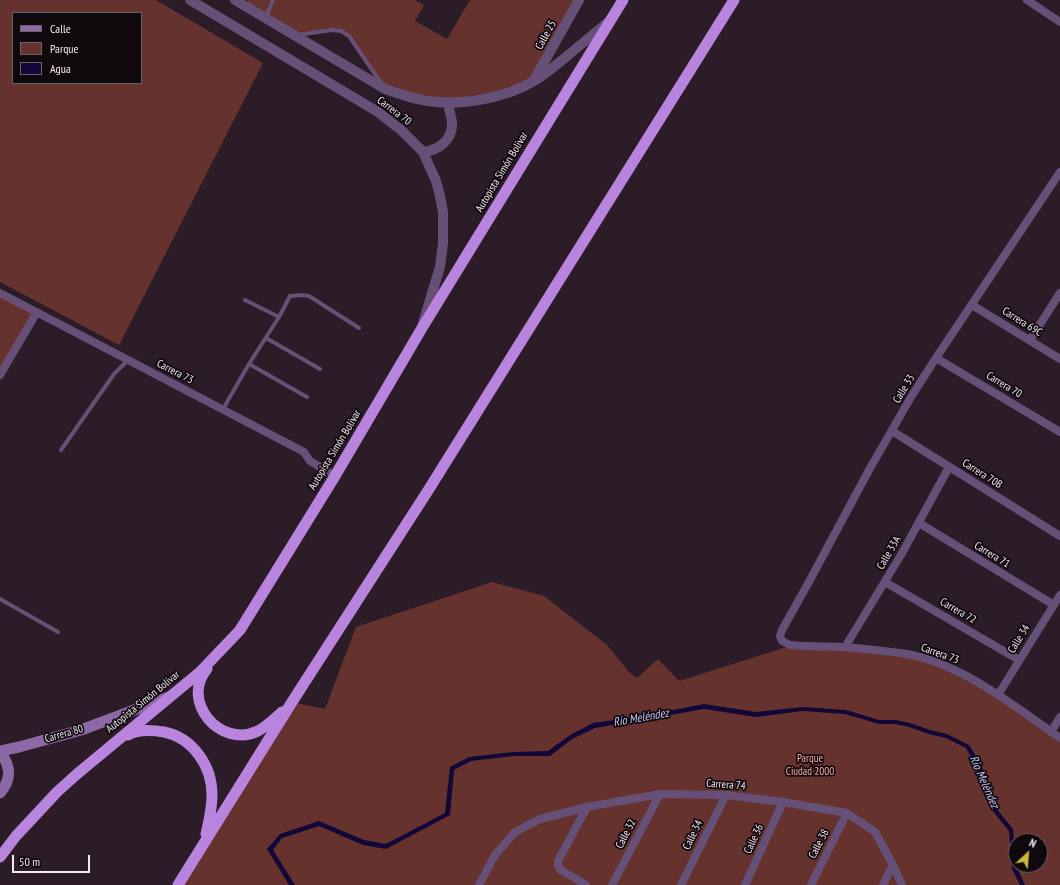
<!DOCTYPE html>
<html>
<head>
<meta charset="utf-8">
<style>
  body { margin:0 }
  #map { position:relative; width:1060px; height:885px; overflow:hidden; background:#2b1c27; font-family:"PT Sans Narrow",sans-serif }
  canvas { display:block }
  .legend { position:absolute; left:12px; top:12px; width:130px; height:72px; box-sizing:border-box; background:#0f090e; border:1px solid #6b6369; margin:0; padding:5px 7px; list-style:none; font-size:12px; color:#f4eaf2 }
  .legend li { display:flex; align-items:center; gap:8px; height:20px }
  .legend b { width:20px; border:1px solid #6b6369 }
  .north { position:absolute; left:1008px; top:833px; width:40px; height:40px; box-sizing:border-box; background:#0f090e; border:1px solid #6b6369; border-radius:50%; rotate:26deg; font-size:11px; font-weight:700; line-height:16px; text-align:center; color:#f4eaf2 }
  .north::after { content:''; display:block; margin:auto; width:14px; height:18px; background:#c9ba3a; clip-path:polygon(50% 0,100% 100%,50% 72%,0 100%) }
  .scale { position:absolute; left:12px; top:855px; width:78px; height:18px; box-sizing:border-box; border:2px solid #f4eaf2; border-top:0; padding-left:5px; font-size:12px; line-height:14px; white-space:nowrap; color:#f4eaf2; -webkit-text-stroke:3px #0f090e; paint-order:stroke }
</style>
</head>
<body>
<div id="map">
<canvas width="1060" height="885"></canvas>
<ul class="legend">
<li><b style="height:5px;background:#8c68a7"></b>Calle</li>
<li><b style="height:11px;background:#66322e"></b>Parque</li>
<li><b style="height:11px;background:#120739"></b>Agua</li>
</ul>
<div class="north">N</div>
<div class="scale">50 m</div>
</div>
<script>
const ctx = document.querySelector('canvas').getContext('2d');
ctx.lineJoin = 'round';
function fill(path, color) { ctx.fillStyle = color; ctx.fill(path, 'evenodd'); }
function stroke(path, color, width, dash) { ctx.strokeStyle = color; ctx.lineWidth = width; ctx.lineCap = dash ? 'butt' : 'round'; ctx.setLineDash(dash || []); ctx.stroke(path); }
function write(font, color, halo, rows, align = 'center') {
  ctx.font = font + ' "PT Sans Narrow",sans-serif'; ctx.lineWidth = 3.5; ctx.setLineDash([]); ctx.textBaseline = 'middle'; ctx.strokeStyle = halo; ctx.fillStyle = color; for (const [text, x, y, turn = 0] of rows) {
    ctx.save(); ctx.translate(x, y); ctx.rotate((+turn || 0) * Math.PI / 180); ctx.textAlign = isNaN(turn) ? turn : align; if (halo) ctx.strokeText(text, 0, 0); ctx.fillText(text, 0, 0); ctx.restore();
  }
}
fill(new Path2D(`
  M0,0H156L263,63L119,345L0,282ZM13,13H141V83H13Z
  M247,0H415L424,5L415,21L447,39L470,0H579L533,82L506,94L448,103L385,89L349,36L342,31L332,30L294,36L254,12Z
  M0,293L37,312L0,375Z
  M492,582L544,596L607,645L629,672L637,678L658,659L679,681L793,645L900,653L950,668L1060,738V885H178L292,702L325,709L356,627ZM1016,841H1040V865H1016Z`), '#66322e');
fill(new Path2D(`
  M704,704L756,712L803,707L846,710L879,720H896L910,723L930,730L947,734L969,745L982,766L987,785L996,808L1013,829L1016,865L1025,885H1020L1012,869L1009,831L992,810L983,786L977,768L966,748L946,738L929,734L909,727L895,724H879L845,714L803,711L756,717L704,709L642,720L595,728L572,739L550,756H514L471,761L454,770L450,815L386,849L363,845L319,826L282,838L273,850L295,885H289L267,849L280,834L319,821L364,840L386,844L445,813L450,767L469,757L513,752L548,751L570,735L593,723L642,716Z`), '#120739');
stroke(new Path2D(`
  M266,19L268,12L273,0
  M297,35L332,30L341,31L349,36L381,83
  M245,300L279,317
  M266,338L320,369
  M249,364L307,397
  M223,409L249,364L279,317L290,296L302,295L309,296L359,328
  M61,450L114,374L128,360
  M0,599L58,632`), '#665077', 4);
stroke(new Path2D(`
  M1027,0L1060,22
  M1060,172L936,358L911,397L869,470L810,580L782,630L780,636L782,641L790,645C808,647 827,646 845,647C867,649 890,651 912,655C966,667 1016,707 1060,738
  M0,293L304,452L310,461L335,476
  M972,305L1060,359
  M1030,340L1060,293
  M936,358L1060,432
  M0,375L37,312
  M892,431L1060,536
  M919,523L1054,605
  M885,582L1019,660
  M845,647L901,555L949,467
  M998,695L1060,595
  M1051,732L1060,717
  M479,885L495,855L515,832L540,819L587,807L660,794L726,795L783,802L847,813L875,832L893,865L902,885
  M586,885L561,870L558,866V861L587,807
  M612,885L660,794
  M681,885L726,795
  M745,885L783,802
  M811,885L847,813
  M883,885L893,865`), '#665077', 8);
stroke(new Path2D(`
  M190,0L378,112L401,130L423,152L436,181L440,196L443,212V243L440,267L423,323
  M235,0L385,89C399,94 413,99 428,101C461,106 506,98 534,81C546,74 555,66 566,57C580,45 594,34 608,22
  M534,80L579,0
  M423,152C439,150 453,140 452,122C451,116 449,109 448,103`), '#665077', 10);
stroke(new Path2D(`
  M0,751L19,747L81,730L169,697
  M0,752C11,766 12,779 0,793`), '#8c68a7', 11);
stroke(new Path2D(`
  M207,669C180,701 220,749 258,731C267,726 274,719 282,712
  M128,735C138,729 152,730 164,732C193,738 212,766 212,795C212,809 209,821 206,834
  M0,857L16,836L57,792L77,774L200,672L240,630L335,476L422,328L623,0
  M178,885L292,702L429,489L734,0`), '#b884de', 11);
write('11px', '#f4eaf2', '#0f090e', [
  ["Calle 25",546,35,-61],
  ["Carrera 70",394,111,37],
  ["Autopista Simón Bolívar",502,172,-59],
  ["Carrera 69C",1022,322,32],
  ["Carrera 73",175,372,27],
  ["Carrera 70",1004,385,31],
  ["Calle 33",904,389,-59],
  ["Autopista Simón Bolívar",335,450,-59],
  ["Carrera 70B",982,474,32],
  ["Calle 33A",889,553,-60],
  ["Carrera 71",992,555,31],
  ["Carrera 72",958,611,30],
  ["Calle 34",1019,639,-58],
  ["Carrera 73",940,654,20],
  ["Autopista Simón Bolívar",143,702,-39],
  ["Carrera 80",64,734,-16],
  ["Carrera 74",726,785,4],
  ["Calle 32",626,834,-63],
  ["Calle 34",693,835,-64],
  ["Calle 36",754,839,-65],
  ["Calle 38",819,844,-63]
]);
write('11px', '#fdada4', '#0f090e', [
  ["Parque",810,759],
  ["Ciudad 2000",810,772]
]);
write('italic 12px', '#c4c5f8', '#0f090e', [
  ["Río Meléndez",641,718,-10],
  ["Río Meléndez",984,782,66]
]);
</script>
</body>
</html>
